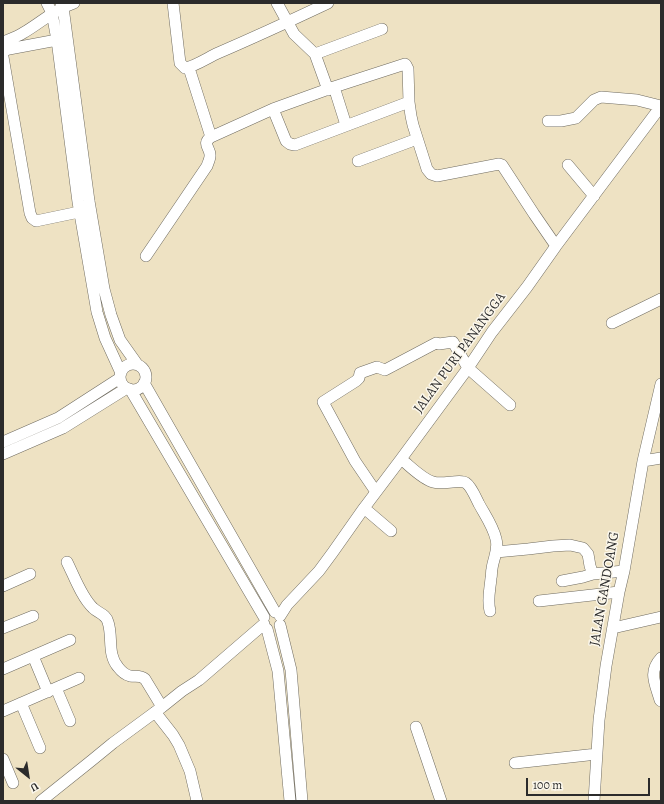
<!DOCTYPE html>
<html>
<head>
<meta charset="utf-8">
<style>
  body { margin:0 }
  #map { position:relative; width:664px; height:804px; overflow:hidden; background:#eee2c3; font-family:Alegreya,serif }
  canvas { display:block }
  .frame { position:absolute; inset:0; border:4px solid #2b2b2b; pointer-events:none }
  .north { position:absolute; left:8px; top:756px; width:40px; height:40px; -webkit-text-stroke:3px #fbf7ec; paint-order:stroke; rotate:150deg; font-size:11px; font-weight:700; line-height:16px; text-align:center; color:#2b2b2b }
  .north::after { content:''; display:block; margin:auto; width:14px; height:18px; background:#2b2b2b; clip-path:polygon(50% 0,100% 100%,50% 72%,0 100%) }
  .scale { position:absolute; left:526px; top:778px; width:124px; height:18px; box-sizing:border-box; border:2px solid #2b2b2b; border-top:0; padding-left:5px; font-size:12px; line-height:14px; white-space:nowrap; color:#2b2b2b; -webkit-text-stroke:3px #fbf7ec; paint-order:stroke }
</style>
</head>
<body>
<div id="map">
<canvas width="664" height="804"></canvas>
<div class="frame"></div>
<div class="north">U</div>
<div class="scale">100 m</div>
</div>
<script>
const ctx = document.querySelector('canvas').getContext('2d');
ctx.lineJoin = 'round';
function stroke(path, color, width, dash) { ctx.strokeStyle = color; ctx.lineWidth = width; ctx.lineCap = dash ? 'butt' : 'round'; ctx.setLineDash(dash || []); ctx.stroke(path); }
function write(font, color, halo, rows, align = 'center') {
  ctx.font = font + ' Alegreya,serif'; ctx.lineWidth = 3; ctx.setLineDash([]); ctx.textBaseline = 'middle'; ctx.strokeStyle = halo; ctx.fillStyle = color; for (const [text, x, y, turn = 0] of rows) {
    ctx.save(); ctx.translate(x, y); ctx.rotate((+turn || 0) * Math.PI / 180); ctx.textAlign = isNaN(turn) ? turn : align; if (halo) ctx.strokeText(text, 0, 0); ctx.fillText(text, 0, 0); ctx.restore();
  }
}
const minor = new Path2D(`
  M47,3L52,13L57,40L78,202L97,312L105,338L121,373
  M61,3L63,7L89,201L104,289L111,315L120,340L137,364
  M173,3L180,63L185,68C194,67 209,57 218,53C255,37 292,20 328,3
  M277,3L294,34L315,54
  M3,42C10,39 17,37 23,33C42,22 53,10 74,3
  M3,53L4,51L9,49L57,40
  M3,57L30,213L32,218L36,221L79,212
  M189,68L211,137
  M334,87L346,125
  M328,90L315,54L382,29
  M273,109L286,141L290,144L295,145L409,102
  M358,161L417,139
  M568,165L594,196
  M146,256L207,166C208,163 210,159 210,156C211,148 201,144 211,137L273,109L334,87L405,64L406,65L408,69L409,102L411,116L413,125L427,169L431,174L437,176L499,164L502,165L534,214L556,246
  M612,323L661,299
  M120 377a13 13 0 1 1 26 0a13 13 0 1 1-26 0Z
  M144,383L275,612
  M130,389L264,617
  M3,442L58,418L120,378
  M3,454L63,428L127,388
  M401,459C410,466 422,479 433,482C442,485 460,479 466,483C471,486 476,498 479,504C485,515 493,526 496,539C499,550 493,559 492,569C491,572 492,575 491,578C490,590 487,600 490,611
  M643,461L661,458
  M376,492L355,461L323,402L356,381L359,378L360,373L377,367L385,370L436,343L439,344L453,342L468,368L510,405
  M364,508L391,531
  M496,552L528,549L553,546L570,545L583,548L588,554L590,566L593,574
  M67,562C74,576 82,598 93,608C98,613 106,614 108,622C113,637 107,654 118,667C121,671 126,675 130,676C136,677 140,675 145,679L162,707
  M562,581L583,577L593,574L624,571
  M3,586L30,574
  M539,601L619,592
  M280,616L287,605L319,571L333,552L364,508L401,459L468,368L492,332L527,287L556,246L661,106L637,100L601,97L594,100L576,118L561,121H548
  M280,625L291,670L302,801
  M3,628L33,616
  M613,628L661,617
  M267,629L278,671L290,801
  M33,656L48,692
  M661,658C648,672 655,683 660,700L661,701
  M3,669L70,640
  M56,688L70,721
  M21,703L40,748
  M3,711L79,678
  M155,712L173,735L179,745L190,771L197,801
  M416,727L441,801
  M3,759L13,783
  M515,763L597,754
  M41,801L91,761L113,743L162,707L182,691L199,680L264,624
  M594,801L599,720L606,666L619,592L624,571L643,461L661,384`);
stroke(minor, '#6f6b60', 12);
stroke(minor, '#fff', 11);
write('14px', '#2b2b2b', '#fbf7ec', [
  ["JALAN PURI PANANGGA",460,353,-54],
  ["JALAN GANDOANG",605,589,-80]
]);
</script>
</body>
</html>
